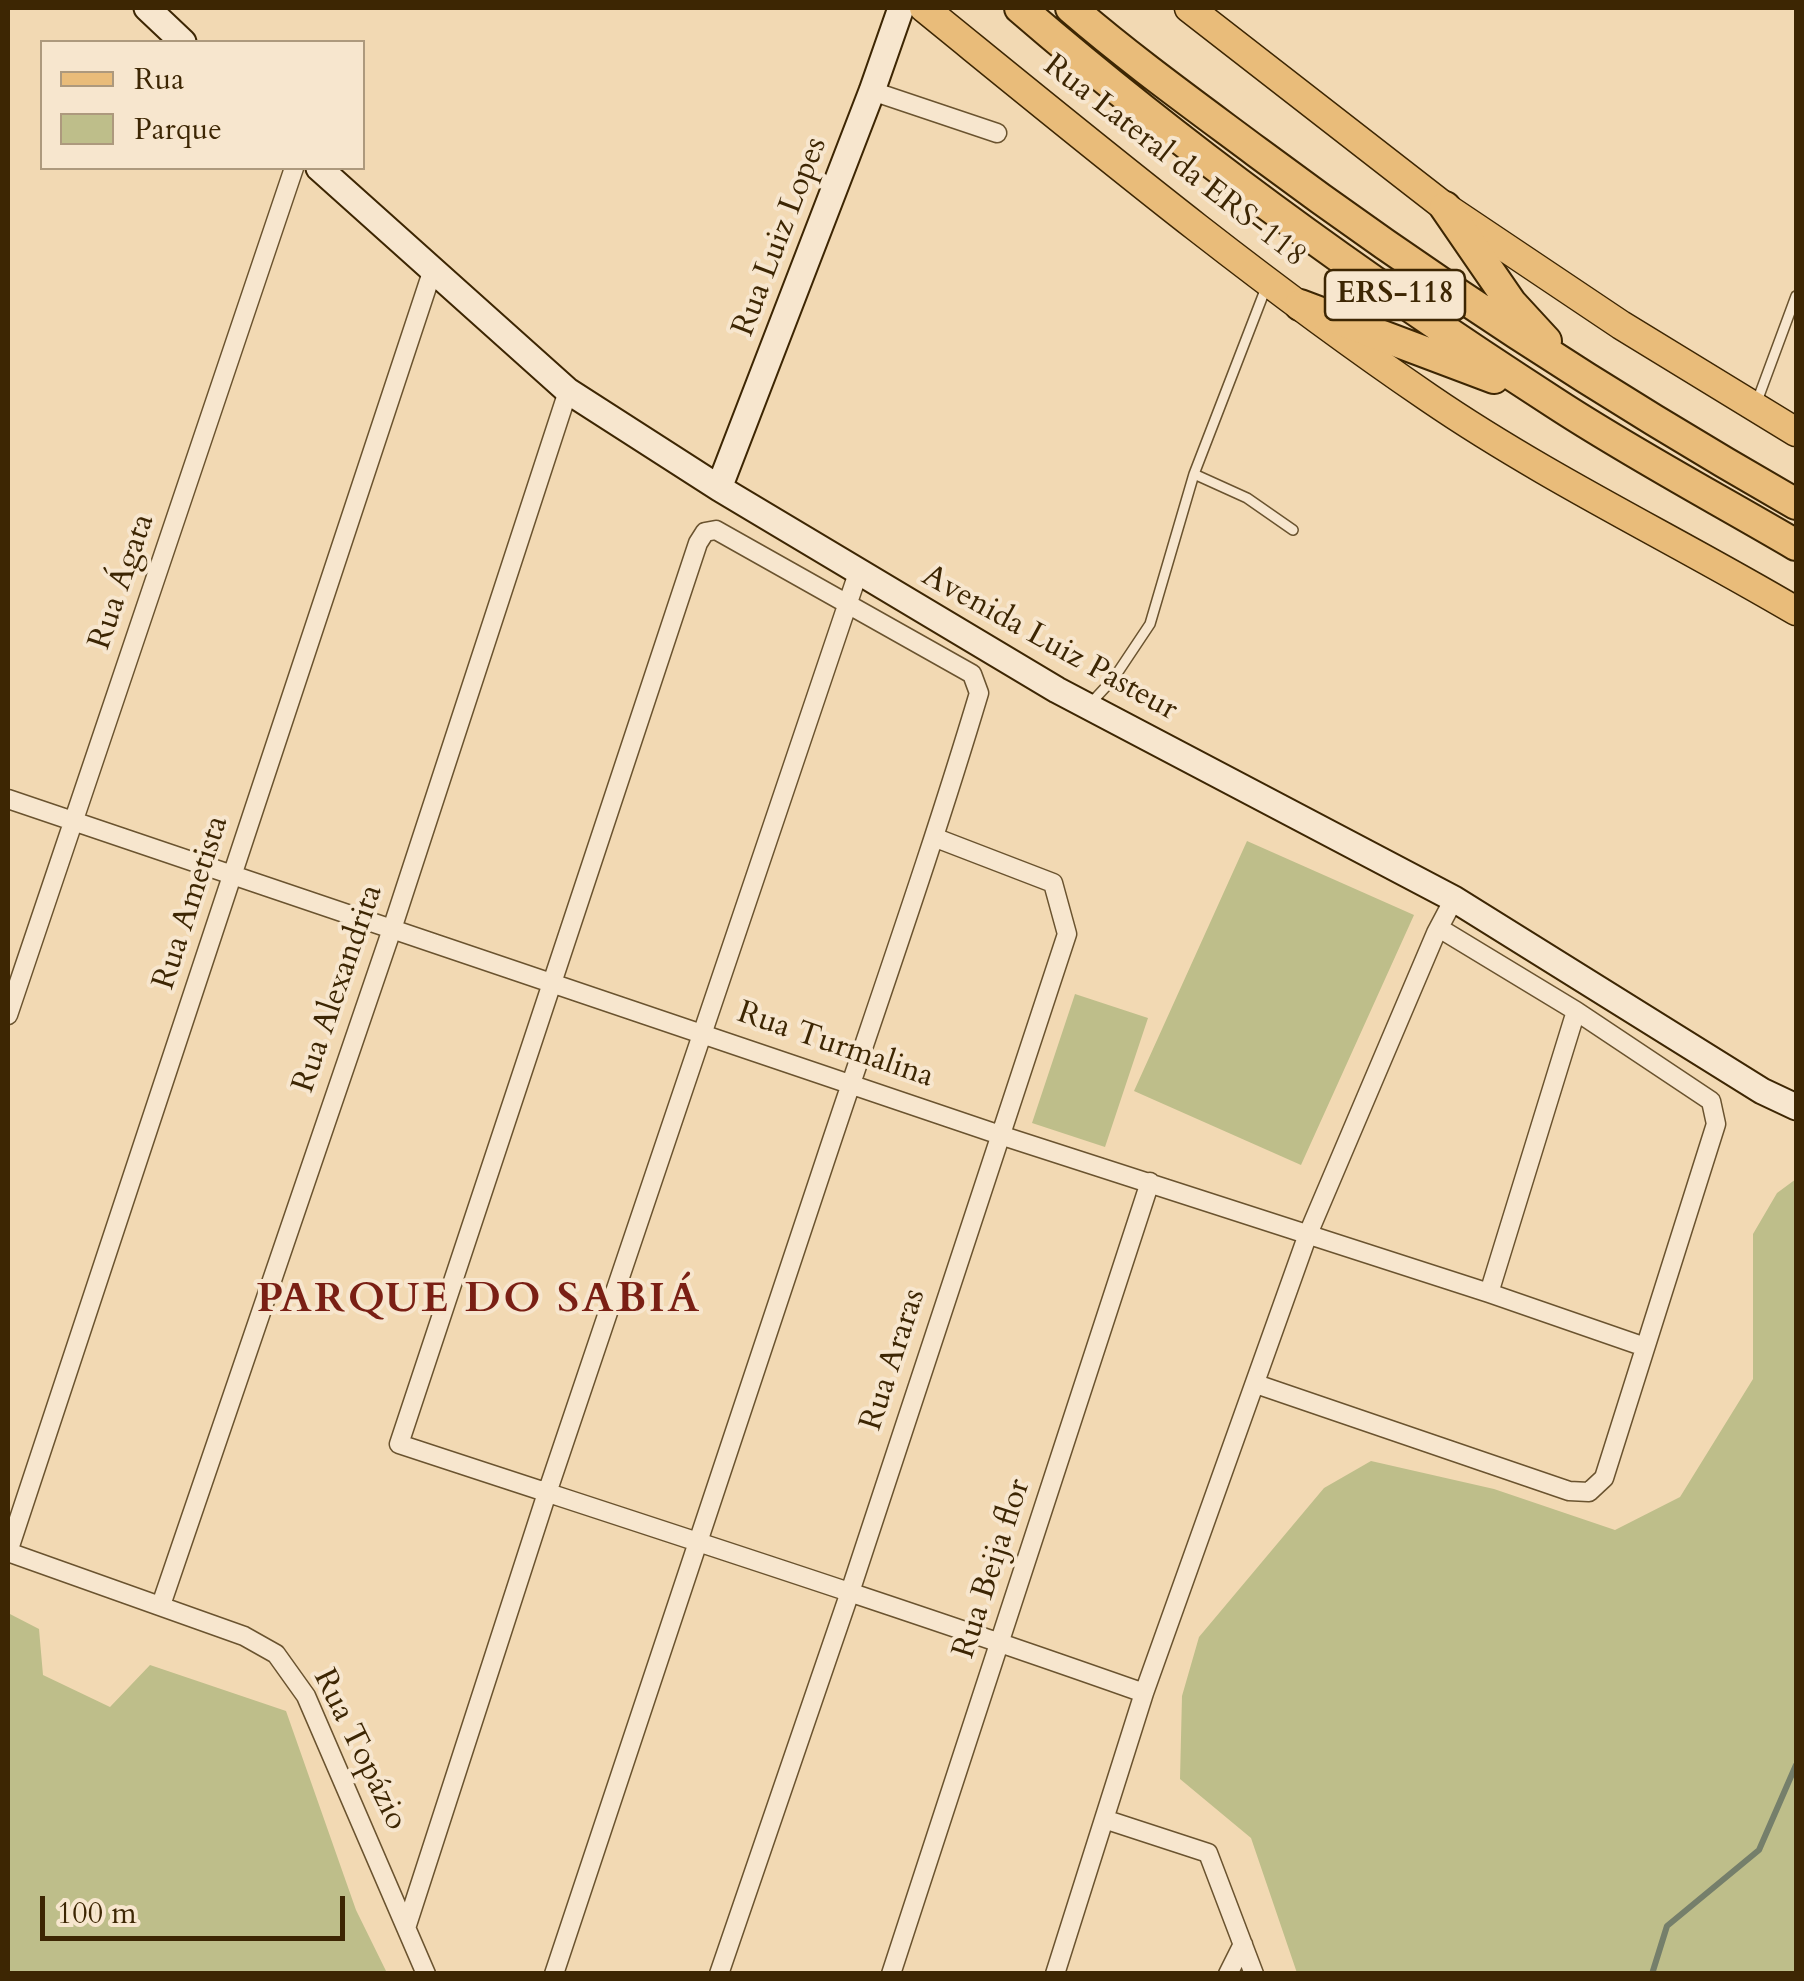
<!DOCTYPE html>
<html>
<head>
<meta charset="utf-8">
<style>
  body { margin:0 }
  #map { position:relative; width:1804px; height:1981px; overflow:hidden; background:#f2d9b3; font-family:Cardo,serif }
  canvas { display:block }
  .frame { position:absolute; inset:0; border:10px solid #3d2603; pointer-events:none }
  .legend { position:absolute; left:40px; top:40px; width:325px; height:130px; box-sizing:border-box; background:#f7e6ce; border:2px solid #ad997d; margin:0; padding:12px 18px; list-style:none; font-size:30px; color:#3d2603 }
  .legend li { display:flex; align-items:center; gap:20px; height:50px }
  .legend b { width:50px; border:2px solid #ad997d }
  .scale { position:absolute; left:40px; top:1896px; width:305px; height:45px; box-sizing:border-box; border:5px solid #3d2603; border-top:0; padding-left:12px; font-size:30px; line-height:35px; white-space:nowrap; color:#3d2603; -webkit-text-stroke:8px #f7e6ce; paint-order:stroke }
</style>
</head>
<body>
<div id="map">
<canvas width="1804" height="1981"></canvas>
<div class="frame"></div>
<ul class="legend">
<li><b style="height:12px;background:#e9bc7a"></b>Rua</li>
<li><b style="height:28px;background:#bebe8a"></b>Parque</li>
</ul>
<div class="scale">100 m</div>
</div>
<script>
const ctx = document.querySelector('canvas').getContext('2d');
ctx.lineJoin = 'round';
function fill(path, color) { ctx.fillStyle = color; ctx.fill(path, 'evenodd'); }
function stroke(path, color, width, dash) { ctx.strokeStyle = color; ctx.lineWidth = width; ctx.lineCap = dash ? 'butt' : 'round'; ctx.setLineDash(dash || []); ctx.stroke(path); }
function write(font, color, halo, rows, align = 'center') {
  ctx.font = font + ' Cardo,serif'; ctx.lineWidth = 8; ctx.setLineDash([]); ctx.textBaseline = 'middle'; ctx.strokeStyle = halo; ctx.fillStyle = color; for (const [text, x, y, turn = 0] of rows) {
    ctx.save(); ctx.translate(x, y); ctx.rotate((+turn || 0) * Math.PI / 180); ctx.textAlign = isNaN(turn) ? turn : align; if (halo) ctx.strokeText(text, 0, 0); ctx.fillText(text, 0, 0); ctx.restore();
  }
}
fill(new Path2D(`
  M1247,841L1414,915L1301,1165L1134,1091Z
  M1075,994L1148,1018L1105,1147L1032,1123Z
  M1796,1179V1973H1297L1251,1838L1180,1779L1182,1696L1199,1637L1324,1488L1371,1461L1494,1489L1615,1530L1680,1497L1753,1379V1234L1777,1193Z
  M8,1613L39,1629L43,1675L110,1707L150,1665L286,1711L356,1910L387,1973H8Z`), '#bebe8a');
stroke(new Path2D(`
  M1652,1974L1667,1926L1759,1850L1796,1765`), '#757f6b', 6);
const lane = new Path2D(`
  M1756,404L1796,296
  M1194,474L1247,498L1293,530
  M1090,704L1114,678L1150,624L1194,474L1267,285`);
const street = new Path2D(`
  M872,91L997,133
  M8,799L1000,1135L1489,1293L1645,1347
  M8,1015L294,168
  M1489,1293L1576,1011
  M1256,1384L1569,1491L1589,1492L1604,1478L1716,1124L1711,1101L1576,1011L1439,928
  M8,1552L432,272
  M8,1552L244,1636L276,1654L306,1696L426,1974
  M161,1605L392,929L568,391
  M1107,1820L1208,1853L1254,1974
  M407,1925L547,1493L858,573
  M554,1974C644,1703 735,1432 825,1161C877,1005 932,850 979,693L972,674L716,530L705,532L698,543L399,1444C648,1526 898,1606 1144,1693
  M719,1974L850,1592L1067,934L1053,883L936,838
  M891,1974L1150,1182
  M1055,1974L1144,1693L1308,1234L1436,933L1454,899
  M1228,1974L1243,1944`);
const secondary = new Path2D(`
  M147,8L183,42
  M319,168L568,391L719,488L1057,690L1454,899L1762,1091L1796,1107
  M719,488L872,91L901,8`);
const primary = new Path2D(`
  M924,8C1089,142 1253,278 1429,398C1546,478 1674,539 1796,611
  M1189,8L1445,207L1621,325L1796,432`);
const highway = new Path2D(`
  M1020,8C1188,153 1369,283 1555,403C1633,454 1716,498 1796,545
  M1071,8C1130,59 1194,105 1257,152C1430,281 1609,397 1796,504
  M1445,207L1511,303L1546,341
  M1300,305L1494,378`);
stroke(lane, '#6a532f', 12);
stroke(street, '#6a532f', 21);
stroke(secondary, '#3d2603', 29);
stroke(primary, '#3d2603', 31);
stroke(highway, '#3d2603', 34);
stroke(lane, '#f7e6ce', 9);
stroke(street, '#f7e6ce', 18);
stroke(secondary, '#f7e6ce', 25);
stroke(primary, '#e9bc7a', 28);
stroke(highway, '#e9bc7a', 30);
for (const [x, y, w] of [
  [1395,295,140]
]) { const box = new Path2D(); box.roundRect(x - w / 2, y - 25, w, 50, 8); ctx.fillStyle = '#f7e6ce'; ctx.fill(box); stroke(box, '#3d2603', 2.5); }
write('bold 30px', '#3d2603', null, [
  ["ERS-118",1395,295]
]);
write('32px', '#3d2603', '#f7e6ce', [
  ["Rua Lateral da ERS-118",1174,162,38],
  ["Rua Luiz Lopes",781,237,-69],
  ["Rua Ágata",123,582,-71],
  ["Avenida Luiz Pasteur",1049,644,29],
  ["Rua Ametista",192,903,-72],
  ["Rua Alexandrita",339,989,-71],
  ["Rua Turmalina",835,1046,19],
  ["Rua Araras",894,1360,-72],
  ["Rua Beija flor",993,1569,-72],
  ["Rua Topázio",359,1750,64]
]);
ctx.letterSpacing = '2.5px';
write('bold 42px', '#7a1f14', '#f7e6ce', [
  ["PARQUE DO SABIÁ",479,1301]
]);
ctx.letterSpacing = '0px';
</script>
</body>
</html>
